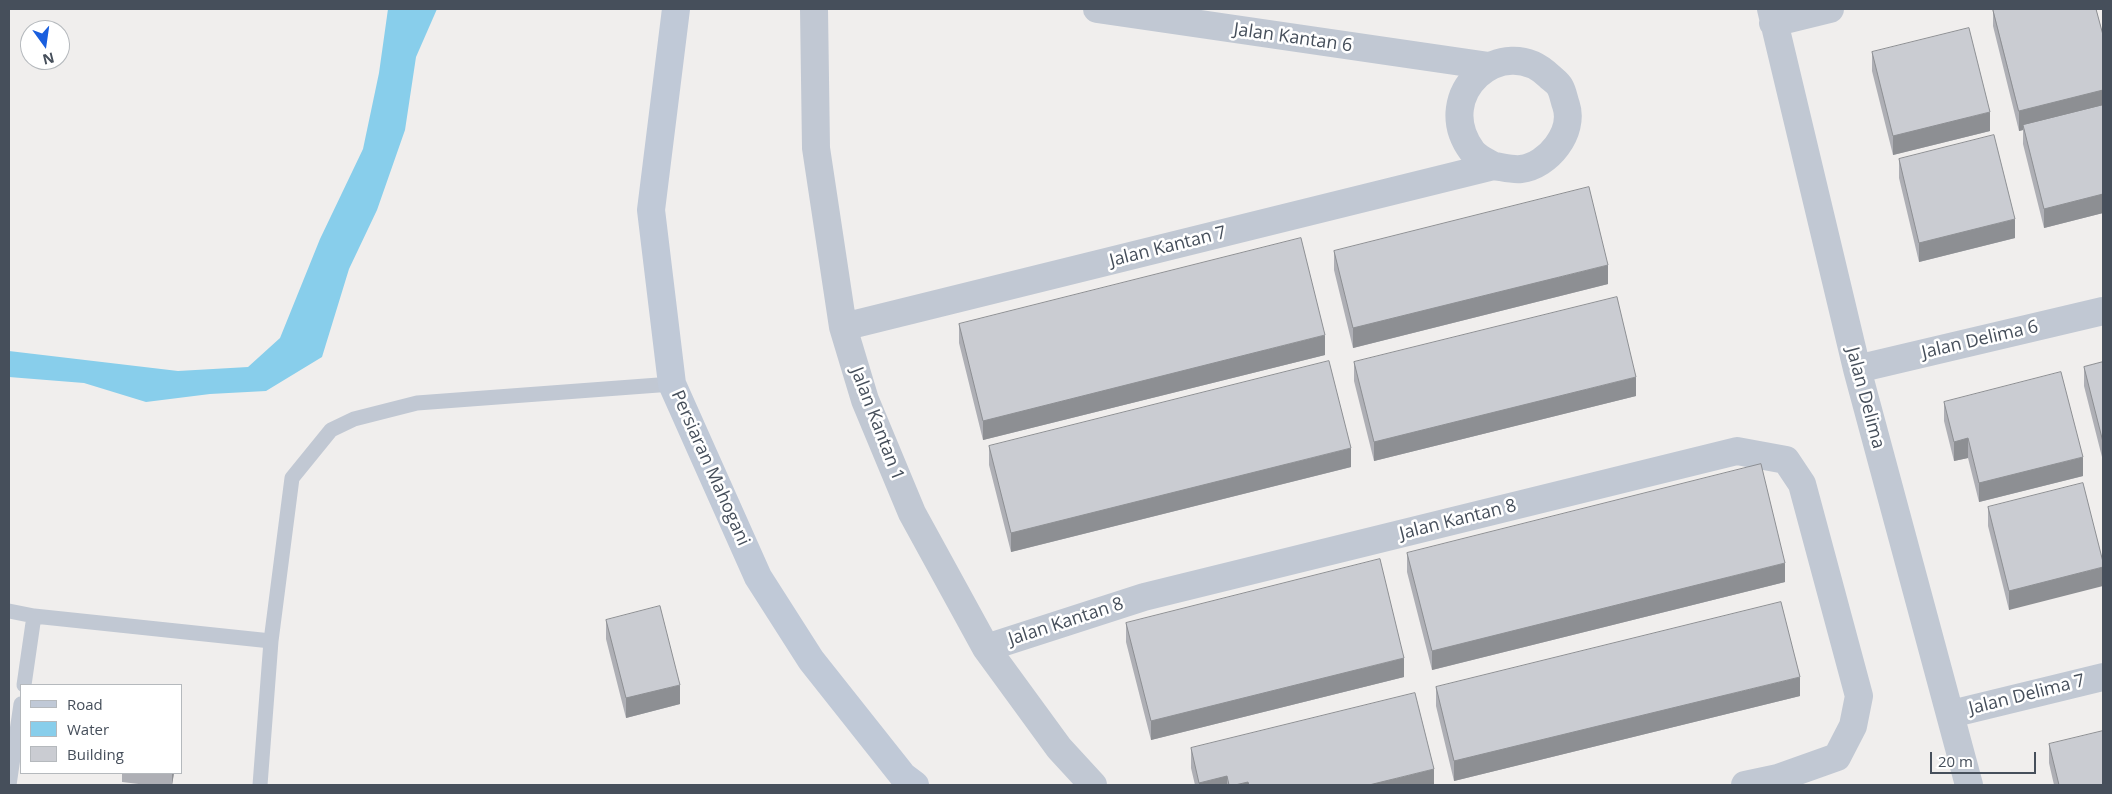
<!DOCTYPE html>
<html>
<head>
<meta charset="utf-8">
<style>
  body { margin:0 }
  #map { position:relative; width:2112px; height:794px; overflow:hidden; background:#f0eeed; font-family:"Open Sans",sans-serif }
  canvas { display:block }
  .frame { position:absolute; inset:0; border:10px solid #464f5b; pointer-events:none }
  .legend { position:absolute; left:20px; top:684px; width:162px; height:90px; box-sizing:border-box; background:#fff; border:1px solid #b5b9bd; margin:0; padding:6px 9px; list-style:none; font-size:15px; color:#464f5b }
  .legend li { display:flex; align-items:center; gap:10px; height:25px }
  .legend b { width:25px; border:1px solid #b5b9bd }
  .north { position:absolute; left:20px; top:20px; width:50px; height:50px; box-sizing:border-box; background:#fff; border:1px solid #b5b9bd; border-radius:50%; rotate:166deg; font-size:14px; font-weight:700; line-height:20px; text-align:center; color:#464f5b }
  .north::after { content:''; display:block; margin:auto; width:18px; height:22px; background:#195ede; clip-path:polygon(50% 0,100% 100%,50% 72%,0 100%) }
  .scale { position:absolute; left:1930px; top:752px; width:106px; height:22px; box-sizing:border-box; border:2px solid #464f5b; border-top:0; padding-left:6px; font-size:15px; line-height:18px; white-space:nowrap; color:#464f5b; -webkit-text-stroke:4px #fff; paint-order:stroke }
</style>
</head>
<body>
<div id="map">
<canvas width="2112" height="794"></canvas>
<div class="frame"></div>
<ul class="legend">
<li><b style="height:6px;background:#c0c9d7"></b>Road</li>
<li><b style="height:14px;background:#88ceeb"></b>Water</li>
<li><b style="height:14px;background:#caccd2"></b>Building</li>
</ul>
<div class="north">N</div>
<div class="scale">20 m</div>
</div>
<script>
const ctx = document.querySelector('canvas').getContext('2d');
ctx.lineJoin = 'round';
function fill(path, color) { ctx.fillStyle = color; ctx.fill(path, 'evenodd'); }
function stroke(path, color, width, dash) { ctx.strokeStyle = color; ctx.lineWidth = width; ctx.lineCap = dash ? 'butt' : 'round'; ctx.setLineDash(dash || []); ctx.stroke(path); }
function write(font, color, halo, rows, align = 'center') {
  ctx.font = font + ' "Open Sans",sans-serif'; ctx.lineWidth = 5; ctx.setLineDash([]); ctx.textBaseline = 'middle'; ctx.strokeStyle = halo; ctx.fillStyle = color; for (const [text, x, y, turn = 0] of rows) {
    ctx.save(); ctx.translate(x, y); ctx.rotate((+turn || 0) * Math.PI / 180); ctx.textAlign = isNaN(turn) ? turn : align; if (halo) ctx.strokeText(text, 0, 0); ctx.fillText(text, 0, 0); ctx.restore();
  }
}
fill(new Path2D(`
  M388,9H437L416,57L405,130L377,210L349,269L322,357L266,391L210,394L146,402L84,383L9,377V351L178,371L248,367L280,338L320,239L363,149L379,73Z`), '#88ceeb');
stroke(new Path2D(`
  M9,611L34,616
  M24,685L34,616L271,641
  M9,785L21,704
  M260,785L271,641L292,478L331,430L354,419L417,403L672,384`), '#c1c8d3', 15);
stroke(new Path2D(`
  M814,9L816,148L843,327L865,400L912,513L986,648L1059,748L1093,785
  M1097,9L1489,66
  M1771,9L1857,369L1969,785
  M1773,23L1830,9
  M843,327L1494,166C1502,167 1512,170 1521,169C1548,166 1575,132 1566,105C1564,100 1563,92 1560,87C1558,83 1552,79 1549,76C1503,31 1430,94 1472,151C1477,158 1487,162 1494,166
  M1857,369L2103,311
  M986,648L1144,597L1737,451L1786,460L1802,484L1859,696L1853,726L1837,757L1778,778L1745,785
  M1951,714L2103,677`), '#c1c8d3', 28);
stroke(new Path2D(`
  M676,9L651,210L672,384L758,577L811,660L903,776L915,785`), '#c0c9d7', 28);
fill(new Path2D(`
  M1993,9H2096L2103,35V213L2044,228L2023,144V130L2019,131L1993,26Z
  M1872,52L1990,131L1893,155L1872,71Z
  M1899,159L2015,238L1919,262L1899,178Z
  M1334,251L1608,284L1353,348L1334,270Z
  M959,324L1325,355L983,440L959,343Z
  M1354,362L1636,396L1374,461L1354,381Z
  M2103,362V461L2084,386V367Z
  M1944,402L2083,476L1979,502L1968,458L1954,461L1944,421Z
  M989,446L1351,467L1011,552L989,465Z
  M1988,507L2103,562L2009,610L1988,526Z
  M1407,553L1785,582L1432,670L1407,572Z
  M606,620L680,704L626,718L606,639Z
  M1126,623L1404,677L1151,740L1126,642Z
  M1436,687L1800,696L1454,781L1436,706Z
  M2049,744L2103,785H2054L2049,763Z
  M1191,748L1434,785H1195L1191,768Z
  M122,773H174L172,785H147L122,782Z`), '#aeafb5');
fill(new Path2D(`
  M2103,90V109L2023,125V130L2019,131V111Z
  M1990,112V131L1893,155V136Z
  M2103,194V213L2044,228V209Z
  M2015,219V238L1919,262V243Z
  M1608,265V284L1353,348V328Z
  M1325,335V355L983,440V421Z
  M1636,377V396L1374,461V442Z
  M1968,438V458L1954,461V442Z
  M1351,448V467L1011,552V533Z
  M2083,457V476L1979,502V483Z
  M1785,563V582L1432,670V651Z
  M2103,567V586L2009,610V591Z
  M1404,658V677L1151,740V721Z
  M1800,677V696L1454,781V761Z
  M680,685V704L626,718V698Z
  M182,706V725L181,729V710Z
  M1434,769V785H1369Z
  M172,773H174L172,785Z
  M1227,776V785H1199V783Z
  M1248,782V785H1235Z`), '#8d8f93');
const building = new Path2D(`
  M1993,9H2096L2103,35V90L2019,111Z
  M1969,28L1990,112L1893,136L1872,52Z
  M2103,105V194L2044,209L2023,125Z
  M1994,135L2015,219L1919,243L1899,159Z
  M1589,187L1608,265L1353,328L1334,251Z
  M1301,238L1325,335L983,421L959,324Z
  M1617,297L1636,377L1374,442L1354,362Z
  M1329,361L1351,448L1011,533L989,446Z
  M2103,362V442L2084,367Z
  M2061,372L2083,457L1979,483L1968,438L1954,442L1944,402Z
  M1761,464L1785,563L1432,651L1407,553Z
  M2083,483L2103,562V567L2009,591L1988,507Z
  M1380,559L1404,658L1151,721L1126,623Z
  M1781,602L1800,677L1454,761L1436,687Z
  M660,606L680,685L626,698L606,620Z
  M1415,693L1434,769L1369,785H1249L1248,782L1235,785H1229L1227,776L1199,783L1191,748Z
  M2103,731V785H2059L2049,744Z`);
fill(building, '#caccd2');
stroke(building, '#8d8f93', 1);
write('18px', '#464f5b', '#fff', [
  ["Jalan Kantan 6",1293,38,8],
  ["Jalan Kantan 7",1168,247,-14],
  ["Jalan Delima 6",1980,340,-13],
  ["Jalan Delima",1865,398,75],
  ["Jalan Kantan 1",877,424,69],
  ["Persiaran Mahogani",710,468,66],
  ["Jalan Kantan 8",1458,520,-14],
  ["Jalan Kantan 8",1066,622,-18],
  ["Jalan Delima 7",2027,695,-14]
]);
</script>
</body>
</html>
